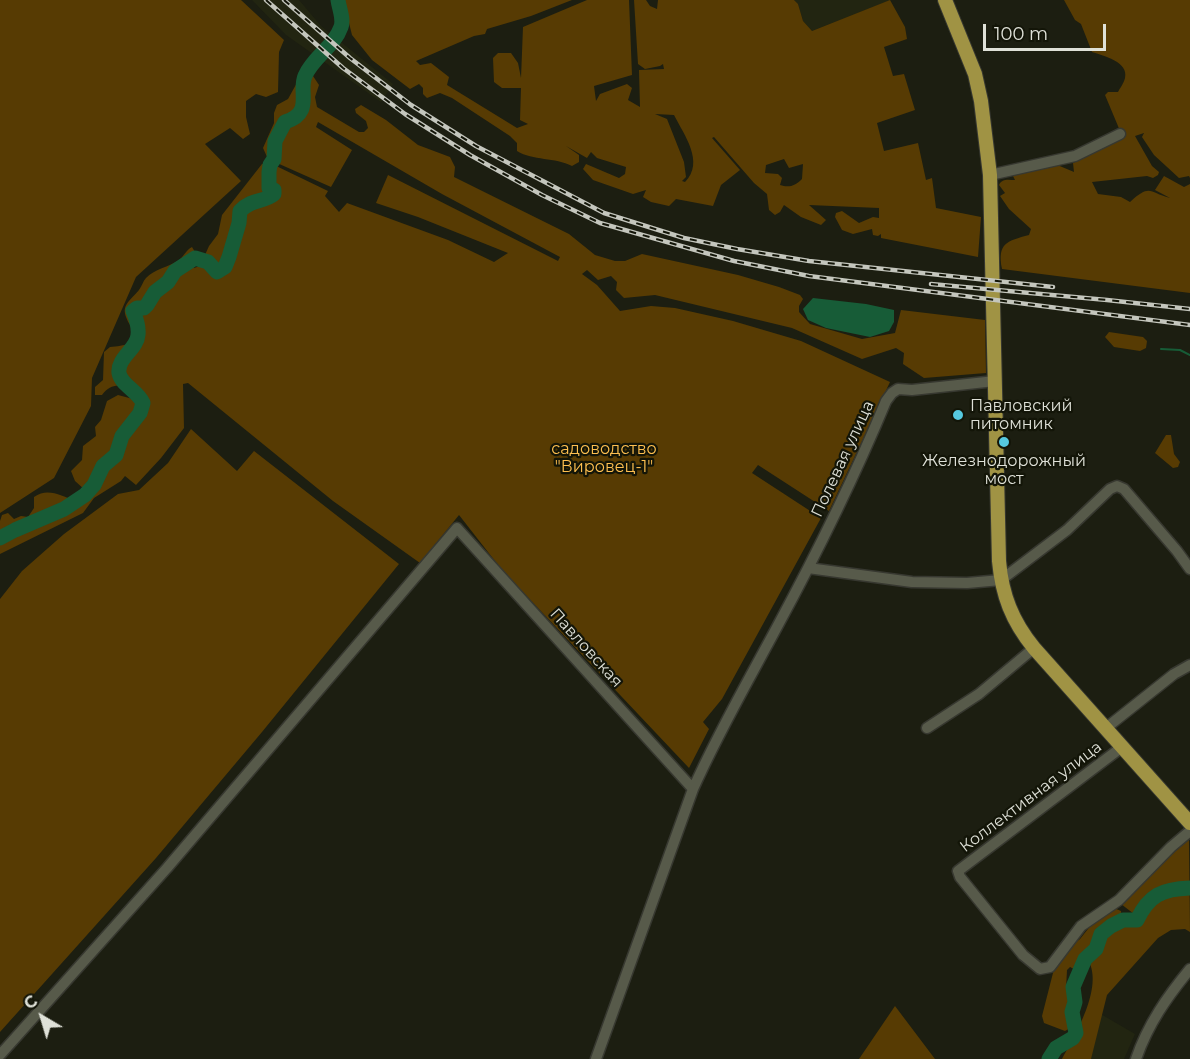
<!DOCTYPE html>
<html>
<head>
<meta charset="utf-8">
<style>
  body { margin:0 }
  #map { position:relative; width:1190px; height:1059px; overflow:hidden; background:#1c1e11; font-family:Montserrat,sans-serif }
  canvas { display:block }
  .north { position:absolute; left:12px; top:987px; width:60px; height:60px; -webkit-text-stroke:4px #131508; paint-order:stroke; rotate:322deg; font-size:16px; font-weight:700; line-height:24px; text-align:center; color:#dfe1d8 }
  .north::after { content:''; display:block; margin:auto; width:21px; height:27px; background:#dfe1d8; clip-path:polygon(50% 0,100% 100%,50% 72%,0 100%) }
  .scale { position:absolute; left:983px; top:24px; width:123px; height:27px; box-sizing:border-box; border:3px solid #dfe1d8; border-top:0; padding-left:8px; font-size:18px; line-height:21px; white-space:nowrap; color:#dfe1d8; -webkit-text-stroke:4px #131508; paint-order:stroke }
</style>
</head>
<body>
<div id="map">
<canvas width="1190" height="1059"></canvas>
<div class="north">С</div>
<div class="scale">100 m</div>
</div>
<script>
const ctx = document.querySelector('canvas').getContext('2d');
ctx.lineJoin = 'round';
function fill(path, color) { ctx.fillStyle = color; ctx.fill(path, 'evenodd'); }
function stroke(path, color, width, dash) { ctx.strokeStyle = color; ctx.lineWidth = width; ctx.lineCap = dash ? 'butt' : 'round'; ctx.setLineDash(dash || []); ctx.stroke(path); }
function write(font, color, halo, rows, align = 'center') {
  ctx.font = font + ' Montserrat,sans-serif'; ctx.lineWidth = 4.5; ctx.setLineDash([]); ctx.textBaseline = 'middle'; ctx.strokeStyle = halo; ctx.fillStyle = color; for (const [text, x, y, turn = 0] of rows) {
    ctx.save(); ctx.translate(x, y); ctx.rotate((+turn || 0) * Math.PI / 180); ctx.textAlign = isNaN(turn) ? turn : align; if (halo) ctx.strokeText(text, 0, 0); ctx.fillText(text, 0, 0); ctx.restore();
  }
}
fill(new Path2D(`
  M252,0H299L321,26L393,84L381,102L286,35Z
  M794,0H891L812,31L803,21L798,4Z
  M1099,1013L1135,1034L1124,1059H1087Z`), '#222511');
fill(new Path2D(`
  M0,0H241L284,40L279,52L278,92L266,97L256,94L246,101V117L250,134L243,139L230,128L205,144L241,181L136,277L92,378L91,406L54,478L0,513Z
  M332,0H572L531,16L487,29L485,34L474,36L416,61L420,65L431,63L449,77L447,85L517,128L528,124L520,120L521,88H502L494,82L493,58L498,53H511L518,63L521,78L523,27L587,0H629L632,75L594,86L596,101L600,94L627,84L632,88L628,100L640,107L639,70L664,69L663,64L660,66L645,69L638,64L634,0H646L650,6L657,9L658,0H794L798,4L803,21L812,31L890,0L905,27L907,39L884,47L893,76L904,74L915,110L877,123L884,151L918,143L926,180L932,178L936,208L981,217L978,257L881,238V234L878,236L873,235L872,229L853,234L842,230L835,217L836,213L842,211L859,223L873,217L879,218V208L809,205L826,220L821,225L801,217L784,205L780,212L775,215L769,210L767,194L754,183L714,137L712,138L740,170L721,185L713,206L676,199L669,206L651,202L643,197L646,190L633,194L593,180L583,169L586,164L619,178L625,174L626,167L597,158L591,152L587,158L566,146L579,155V162L572,166C555,157 533,161 517,151V143L510,136L452,98L440,93L427,98L423,94V88L419,84L410,89L372,60L352,35L347,15ZM655,114L674,115C684,135 705,162 685,182L682,181L686,177L684,162L667,119ZM784,159L789,168L803,164L802,179C795,186 789,188 780,185L782,178L778,174L765,173L766,165Z
  M1064,0H1190V178L1189,176L1179,178L1154,155L1142,137L1144,133L1135,136L1152,166L1159,172L1158,175L1153,178L1147,176L1092,182L1098,194L1121,197L1130,202C1151,183 1149,193 1170,198L1155,190L1164,176L1184,187L1190,184V293L1002,269C997,243 1007,241 1029,235L1031,229L1009,209L1000,196L1005,193L999,185C1002,178 1009,180 1015,180L1012,174L1055,164L1074,172L1073,163L1123,138L1105,95L1108,92H1118C1120,88 1124,83 1125,78C1129,62 1104,56 1092,52L1081,24L1075,20Z
  M304,70L313,76L319,85L315,97L317,107L359,132H364L368,128L366,121L356,113L355,109L361,105L386,120L418,145L450,157L455,167L454,177L569,234L595,255L615,261H625L642,254L738,275L779,287L800,295L803,299L799,306V312L810,324L862,339L895,333L901,310L985,320L986,373L924,378L903,364L904,353L896,348L862,359L792,328L655,295L624,298L616,290L617,282L611,276L598,280L587,270L582,274L597,285L620,311L651,306L675,308L733,321L801,341L890,382L829,511L758,465L752,473L821,518L722,699L703,722L709,729L689,768L502,570L459,515L420,563L333,501L188,383L183,384L184,428L161,458L136,485L125,476L121,481L94,498L83,513L0,554V521L2,515L8,513L14,519L21,516L28,517L34,508V497C48,487 61,496 76,501L83,498L85,490L75,481L71,471L82,460L83,446L96,436L95,427L101,420L107,401L118,395L133,399L136,395L132,388C119,385 111,383 102,395H95V387L103,380L104,352L110,347C124,346 139,344 136,327L130,325C119,306 127,304 139,290C142,286 143,281 146,278C154,269 169,267 179,260C184,256 186,250 192,247L195,252L192,264L194,268L200,266L209,246L218,234L222,215L262,164L270,163L328,191L325,196L339,212L347,203L448,240L494,262L508,253L418,217L376,203L388,175L558,261L560,257L442,194L318,122L316,127L352,150L331,187L268,159L263,148L274,123V113L277,105L288,99Z
  M1109,332L1143,337L1147,341L1146,348L1140,351L1114,347L1105,337Z
  M191,429L237,471L254,451L399,564L262,732L156,858L0,1032V599L22,571L64,534L118,494L139,490L168,463Z
  M1166,435H1171L1174,454L1180,462L1178,467L1173,468L1155,453Z
  M1189,840L1190,932L1185,929L1171,930L1158,938L1107,995L1091,1059H1062C1075,1035 1104,987 1088,960H1083L1076,970L1070,967L1067,970L1066,989L1071,997L1072,1027L1065,1031L1044,1023L1042,1016L1054,969L1068,948L1080,939L1095,920L1114,908L1121,911L1122,922L1126,924L1138,920L1150,904L1149,900L1145,899C1139,903 1139,910 1134,914L1121,904L1169,852Z
  M895,1006L935,1059H859Z`), '#573b03');
fill(new Path2D(`
  M813,298L866,304L894,310V322L889,331L870,337L826,328L808,320L803,309Z`), '#175c37');
stroke(new Path2D(`
  M1161,349L1180,350L1190,355`), '#175c37', 2);
stroke(new Path2D(`
  M0,538L15,530L64,509L85,495L94,485L103,466L116,455L122,436L140,413L143,403C138,391 121,385 119,373C117,358 137,349 138,335C139,327 136,318 133,311L137,308H144L147,305L155,292L168,282L175,271L195,258L208,262L217,272L225,267L229,257L239,223L240,211C253,198 263,203 274,194V190L269,188V172L270,165L274,159L275,141L285,122C314,113 298,92 305,76C313,57 334,47 341,27C344,19 339,8 338,0
  M1049,1059L1056,1048L1073,1038L1076,1033L1072,1012L1075,1002L1073,987L1085,959L1096,949L1101,934L1111,926L1123,920H1137C1149,895 1162,889 1190,888`), '#175c37', 15);
const minor = new Path2D(`
  M990,175L1075,156L1120,134
  M808,568L912,582L967,583L1001,580L1067,530L1110,489L1117,486L1124,489L1177,551L1190,569
  M927,728L979,694L1034,648
  M1106,728L1174,674L1190,665
  M1122,747L958,871L960,877L1023,955L1040,969L1050,967L1081,926L1119,900L1171,847L1190,831
  M0,1055L167,868L457,528L693,789
  M596,1059L693,789C718,733 748,681 777,627C817,553 854,478 886,401L892,393L898,389L912,390L995,381
  M1136,1059C1148,1024 1167,997 1190,969`);
const major = new Path2D(`
  M945,0L975,74L981,101L990,175L999,561C1002,595 1012,621 1034,648L1190,823`);
stroke(minor, '#373830', 13);
stroke(major, '#373830', 16);
stroke(minor, '#575a4a', 10);
stroke(major, '#a09344', 14);
const rail = new Path2D(`
  M266,0L343,68L405,114L470,155L542,195L600,223L734,261L809,276L1190,325
  M284,0L350,58L411,105L476,146L604,213L684,238L737,249L809,261L1053,287
  M931,284L1107,300L1190,309`);
stroke(rail, '#c4c6bd', 4.5);
stroke(rail, '#131508', 2, [7]);
for (const [x, y, r, color] of [
  [958,415,6,"#56c9e0"],
  [1004,442,6,"#56c9e0"]
]) { const dot = new Path2D(); dot.arc(x, y, r, 0, 2 * Math.PI); ctx.fillStyle = color; ctx.fill(dot); stroke(dot, '#131508', 2); }
write('16px', '#dfe1d8', '#131508', [
  ["Павловский",970,406],
  ["питомник",970,424],
  ["Железнодорожный",1004,461,"center"],
  ["мост",1004,479,"center"]
], 'left');
write('16px', '#ffc050', '#131508', [
  ["садоводство",604,449],
  ["\"Вировец-1\"",604,467]
]);
write('16px', '#dfe1d8', '#131508', [
  ["Полевая улица",843,459,-65],
  ["Павловская",586,648,48],
  ["Коллективная улица",1031,797,-37]
]);
</script>
</body>
</html>
